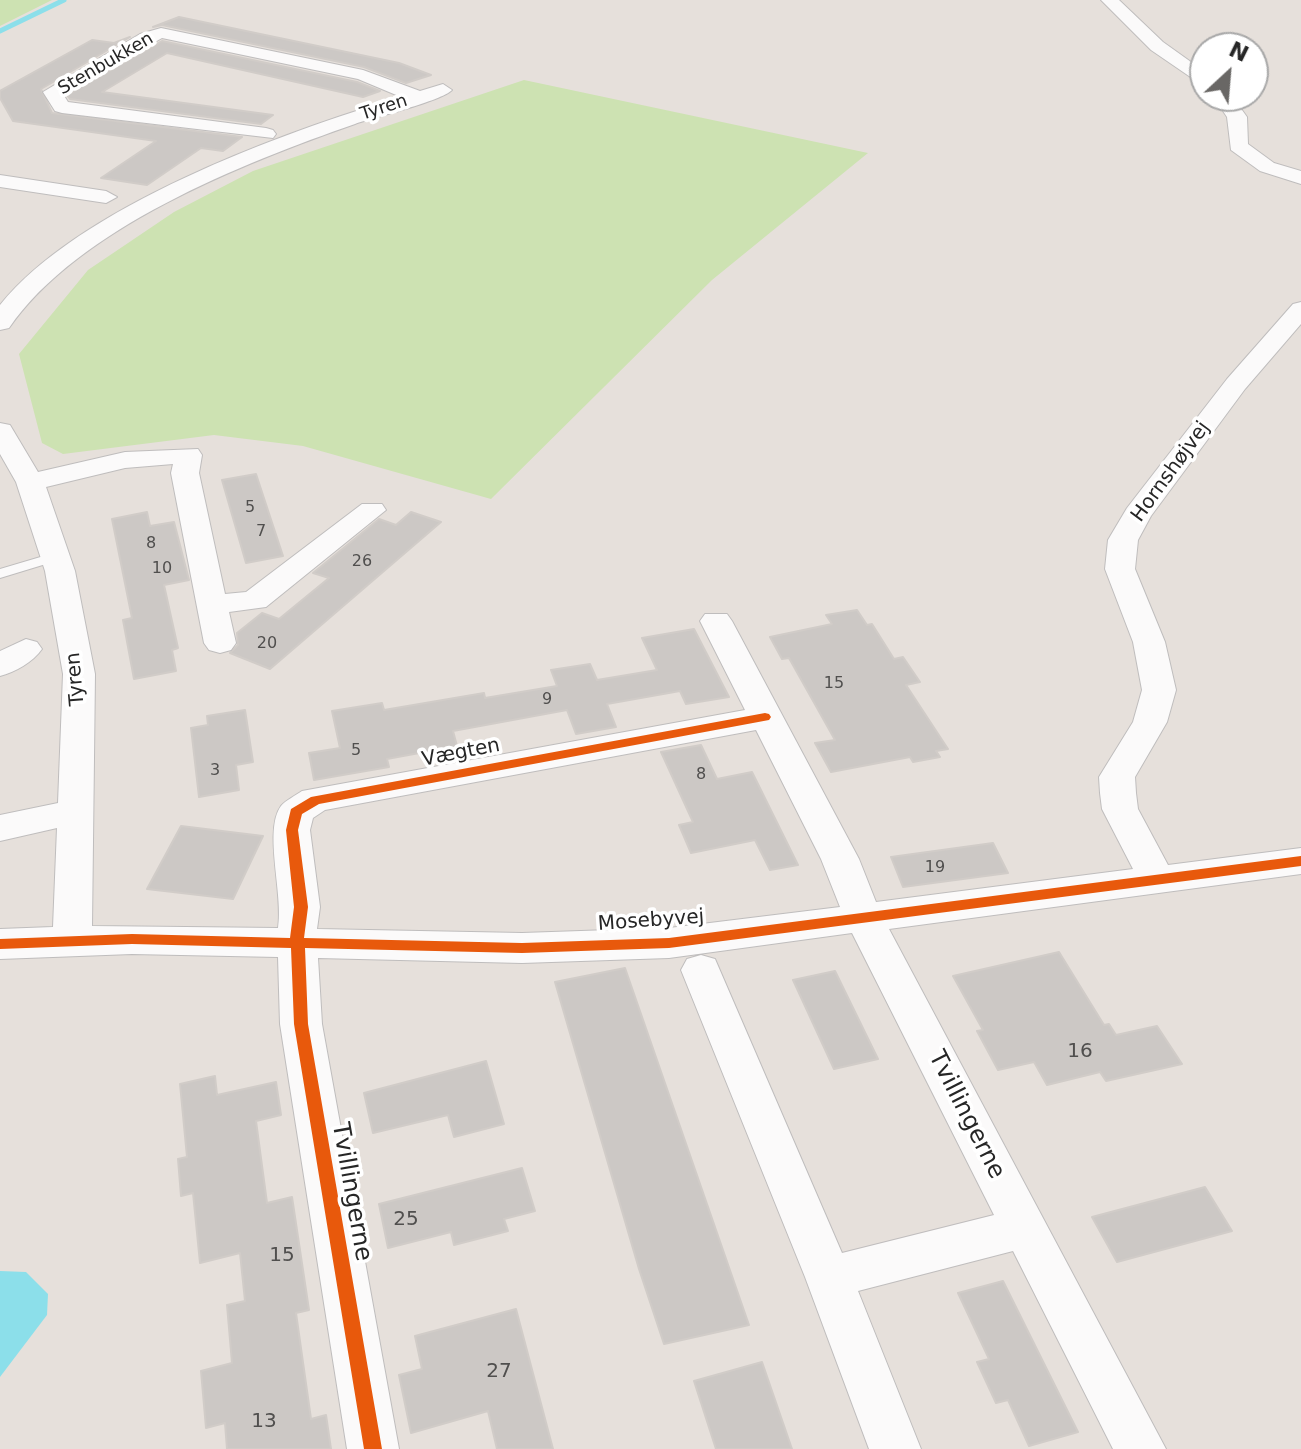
<!DOCTYPE html>
<html>
<head>
<meta charset="utf-8">
<style>
  body { margin:0 }
  #map { position:relative; width:1301px; height:1449px; overflow:hidden; background:#e6e0db; font-family:"DejaVu Sans",sans-serif }
  canvas { display:block }
  .north { position:absolute; left:1189px; top:32px; width:80px; height:80px; box-sizing:border-box; background:#fff; border:2px solid #a8a8a8; border-radius:50%; rotate:26deg; font-size:22px; font-weight:700; line-height:32px; text-align:center; color:#262626 }
  .north::after { content:''; display:block; margin:auto; width:28px; height:36px; background:#696765; clip-path:polygon(50% 0,100% 100%,50% 72%,0 100%) }
</style>
</head>
<body>
<div id="map">
<canvas width="1301" height="1449"></canvas>
<div class="north">N</div>
</div>
<script>
const ctx = document.querySelector('canvas').getContext('2d');
ctx.lineJoin = 'round';
function fill(path, color) { ctx.fillStyle = color; ctx.fill(path, 'evenodd'); }
function stroke(path, color, width, dash) { ctx.strokeStyle = color; ctx.lineWidth = width; ctx.lineCap = dash ? 'butt' : 'round'; ctx.setLineDash(dash || []); ctx.stroke(path); }
function write(font, color, halo, rows, align = 'center') {
  ctx.font = font + ' "DejaVu Sans",sans-serif'; ctx.lineWidth = 7; ctx.setLineDash([]); ctx.textBaseline = 'middle'; ctx.strokeStyle = halo; ctx.fillStyle = color; for (const [text, x, y, turn = 0] of rows) {
    ctx.save(); ctx.translate(x, y); ctx.rotate((+turn || 0) * Math.PI / 180); ctx.textAlign = isNaN(turn) ? turn : align; if (halo) ctx.strokeText(text, 0, 0); ctx.fillText(text, 0, 0); ctx.restore();
  }
}
fill(new Path2D(`
  M0,0H52L0,26Z
  M524,80L868,153L712,280L491,499L303,446L214,435L63,454L42,443L19,354L88,270L174,212L253,171Z`), '#cde2b2');
fill(new Path2D(`
  M0,1271L26,1272L48,1294L47,1315L0,1377Z`), '#8cdfea');
stroke(new Path2D(`
  M0,31L64,0`), '#8cdfea', 5);
const building = new Path2D(`
  M179,17L399,63L431,75L406,83L364,67L162,25L153,27Z
  M130,37L41,89L52,113L242,137L223,151L201,148L147,185L101,178L156,141L13,121L0,98V91L92,40L114,43Z
  M162,41L357,82L380,91L363,97L167,53L102,92L273,115L261,124L70,99L67,95Z
  M256,474L283,556L246,563L222,480Z
  M147,512L150,526L174,522L189,580L164,585L178,648L172,650L176,671L134,679L123,620L132,618L112,519Z
  M411,512L441,522L270,669L230,653L238,645L237,633L262,613L279,619L329,578L313,573L379,519L396,525Z
  M857,610L867,625L872,624L894,659L903,657L920,682L906,685L948,749L936,751L940,757L913,762L910,757L831,772L815,743L835,740L789,658L782,659L770,637L832,624L826,615Z
  M694,629L729,697L686,704L680,691L607,704L616,727L576,734L567,710L453,731L457,746L387,759L389,767L314,780L309,753L340,748L332,711L382,703L384,710L484,693L485,698L557,686L551,670L590,664L597,680L657,670L642,638Z
  M245,710L253,762L236,765L239,790L199,797L191,728L208,725L207,716Z
  M701,745L717,779L752,772L798,865L770,870L755,840L691,853L679,825L693,822L661,752Z
  M181,826L263,836L233,899L147,889Z
  M993,843L1008,873L903,887L891,857Z
  M1059,952L1104,1025L1109,1024L1116,1035L1157,1026L1182,1064L1106,1081L1100,1072L1047,1085L1034,1062L998,1070L977,1031L983,1030L953,976Z
  M625,968L749,1325L664,1344L639,1269L555,982Z
  M835,971L878,1059L834,1069L793,980Z
  M486,1061L504,1124L454,1137L448,1115L373,1133L364,1093Z
  M215,1076L217,1095L276,1082L281,1115L256,1121L267,1203L292,1197L309,1310L296,1313L311,1419L326,1415L331,1449H227L225,1423L206,1428L201,1371L232,1363L227,1305L245,1301L240,1253L200,1263L193,1193L181,1196L178,1159L187,1157L180,1084Z
  M522,1168L535,1211L504,1219L508,1231L454,1245L451,1232L388,1248L379,1204Z
  M1205,1187L1232,1231L1117,1262L1092,1217Z
  M1003,1281L1078,1432L1029,1446L1008,1400L996,1403L977,1362L989,1359L958,1293Z
  M516,1309L553,1449H497L488,1411L411,1433L399,1375L422,1369L415,1336Z
  M762,1362L792,1449H716L694,1381Z`);
fill(building, '#ccc8c5');
stroke(building, '#d1ccc8', 2);
const service = new Path2D(`
  M54,553L59,554L61,557L59,560L0,578V569Z`);
const minor = new Path2D(`
  M1101,0H1119L1163,42L1205,72V87L1151,50Z
  M161,28L363,70L420,91L443,84L452,90C442,101 374,117 355,124C243,163 78,228 9,328L0,330V305C80,206 281,133 401,97L358,79L162,38L63,94L68,102L266,128L273,130L276,134L273,138L62,113L55,111L43,92L140,34Z
  M1213,96H1232L1247,117L1248,144L1274,163L1301,171V184L1260,171L1231,150L1227,117Z
  M0,175L106,191L117,197L106,203L0,187Z
  M1301,302V324L1245,389L1151,516L1138,540L1135,569L1165,642L1176,690L1167,722L1135,777L1136,793L1138,809L1168,865L1301,848V874L889,929L1166,1449H1113L1013,1251L858,1291L921,1449H869L805,1277L681,970L687,959L701,955L715,959L842,1253L994,1215L852,933L669,958L522,963L318,958L322,1024L399,1449H347L280,1024L278,957L132,954L0,959V929L53,927L57,828L0,841V815L58,803L63,674L45,571L16,482L0,454V423L10,425L38,472L125,452L198,449L202,455L199,473L225,594L246,592L362,504H382L386,510L266,607L229,612L236,643L231,650L220,653L209,650L204,643L171,473L173,464L125,468L46,487L75,571L95,674L92,926L278,928C284,896 263,830 281,806C286,800 295,796 302,791L745,710L700,621L705,614H727L732,621L859,859L876,902L1133,869L1102,809L1100,793L1099,777L1133,722L1142,690L1133,642L1105,569L1108,540L1127,508L1227,379L1293,304ZM756,730L821,859L840,907L669,928L522,933L317,929L320,907L310,830L313,818L325,810Z
  M26,639L37,642L42,649C33,662 15,672 0,676V651Z`);
stroke(service, '#bfbdbd', 2);
stroke(minor, '#bfbdbd', 2);
fill(service, '#fbfafa');
fill(minor, '#fbfafa');
fill(new Path2D(`
  M765,713L769,714L771,717L769,720L319,804L302,814L298,830L308,907L304,938L522,943L669,938L1301,856V866L669,948L522,953L305,948L308,1024L382,1449H364L294,1024L291,948L132,944L0,949V939L132,934L290,938L294,907L286,830L291,809L311,797Z`), '#e8590c');
write('16px', '#504f4e', null, [
  ["5",250,508],
  ["7",261,532],
  ["8",151,544],
  ["26",362,562],
  ["10",162,569],
  ["20",267,644],
  ["15",834,684],
  ["9",547,700],
  ["5",356,751],
  ["3",215,771],
  ["8",701,775],
  ["19",935,868]
]);
write('18px', '#262626', '#fff', [
  ["Stenbukken",106,64,-30],
  ["Tyren",384,108,-18]
]);
write('20px', '#262626', '#fff', [
  ["Hornshøjvej",1171,472,-54],
  ["Tyren",76,679,-95],
  ["Vægten",461,753,-11],
  ["Mosebyvej",651,921,-4]
]);
write('20px', '#504f4e', null, [
  ["16",1080,1052],
  ["25",406,1220],
  ["15",282,1256],
  ["27",499,1372],
  ["13",264,1422]
]);
write('24px', '#262626', '#fff', [
  ["Tvillingerne",966,1115,63],
  ["Tvillingerne",351,1192,80]
]);
</script>
</body>
</html>
